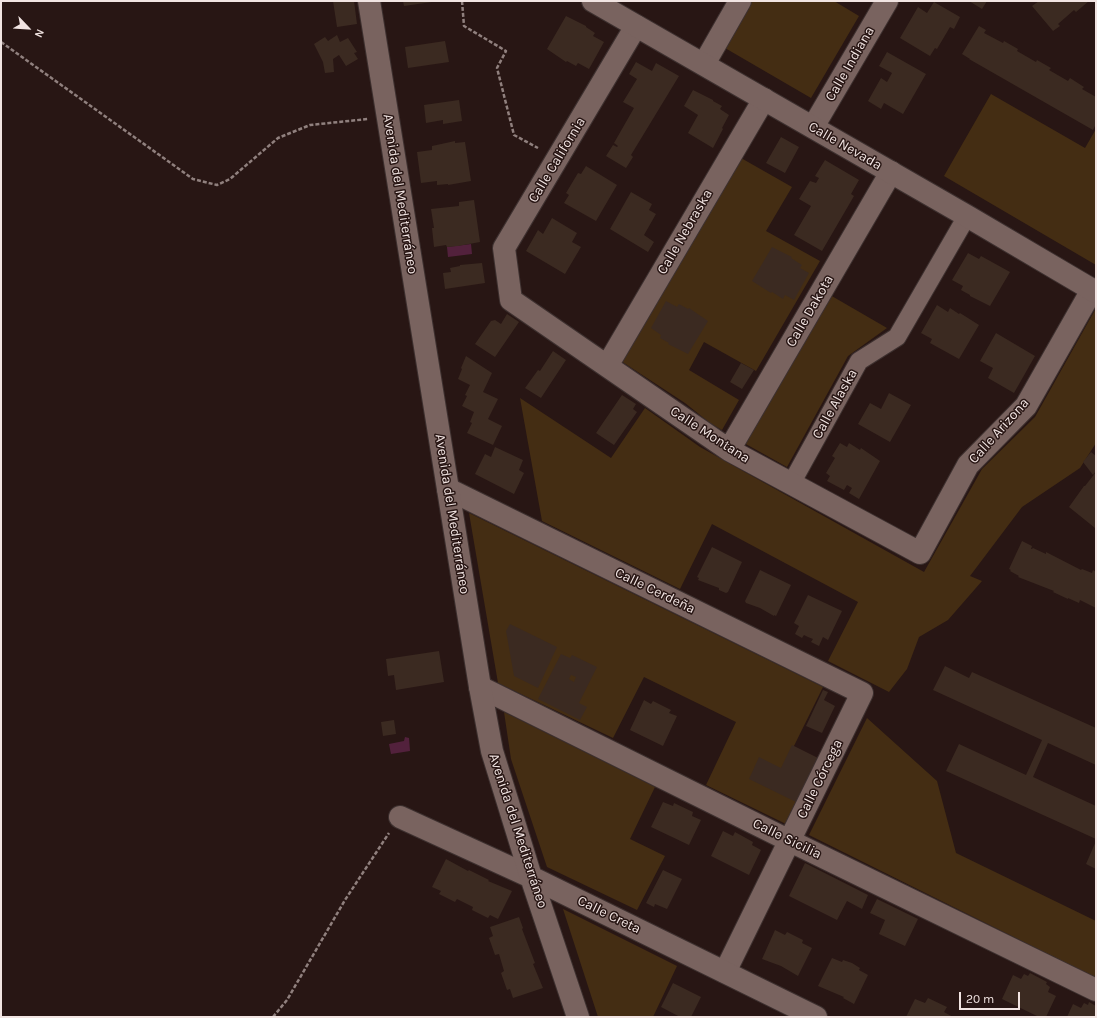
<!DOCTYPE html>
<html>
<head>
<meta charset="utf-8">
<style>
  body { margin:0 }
  #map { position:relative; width:1097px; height:1018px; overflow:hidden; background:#281614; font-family:Karla,sans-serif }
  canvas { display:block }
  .frame { position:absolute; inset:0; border:2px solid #f1e4e2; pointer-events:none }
  .north { position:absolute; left:8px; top:8px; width:40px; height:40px; -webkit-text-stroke:3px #281614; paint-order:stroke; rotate:115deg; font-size:11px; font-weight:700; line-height:16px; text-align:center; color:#f1e4e2 }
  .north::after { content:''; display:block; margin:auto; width:14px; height:18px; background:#f1e4e2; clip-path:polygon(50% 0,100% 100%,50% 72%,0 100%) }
  .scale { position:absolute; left:959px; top:992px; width:61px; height:18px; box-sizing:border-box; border:2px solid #f1e4e2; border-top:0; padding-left:5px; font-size:12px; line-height:14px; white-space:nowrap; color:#f1e4e2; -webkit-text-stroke:3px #281614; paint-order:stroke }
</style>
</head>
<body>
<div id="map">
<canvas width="1097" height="1018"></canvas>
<div class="frame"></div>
<div class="north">N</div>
<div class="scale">20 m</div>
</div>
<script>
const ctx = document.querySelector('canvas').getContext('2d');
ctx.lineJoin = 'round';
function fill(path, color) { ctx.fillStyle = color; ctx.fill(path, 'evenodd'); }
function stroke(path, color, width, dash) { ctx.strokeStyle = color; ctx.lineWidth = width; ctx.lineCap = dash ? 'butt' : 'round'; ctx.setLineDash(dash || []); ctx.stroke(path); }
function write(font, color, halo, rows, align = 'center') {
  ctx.font = font + ' Karla,sans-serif'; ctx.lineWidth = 3; ctx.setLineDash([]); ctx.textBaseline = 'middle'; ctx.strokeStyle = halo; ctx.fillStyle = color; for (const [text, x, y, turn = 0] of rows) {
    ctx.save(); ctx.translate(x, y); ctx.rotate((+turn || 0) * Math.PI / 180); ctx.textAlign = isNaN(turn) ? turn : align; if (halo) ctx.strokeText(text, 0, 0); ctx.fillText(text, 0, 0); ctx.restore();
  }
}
fill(new Path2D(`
  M751,1H834L859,16L811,98L725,48Z
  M991,94L1085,148L1096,129V265L944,176Z
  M741,158L792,187L766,231L820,261L756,371L704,342L689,370L739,400L722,430L710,423L685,403L621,361Z
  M830,295L887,328L848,356L787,467L744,443Z
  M1095,310L1096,443L1080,468L1022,507L970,576L982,581L948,620L919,637L907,669L889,692L828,661L858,602L712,524L680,589L542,521L520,398L611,458L645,408L700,447L924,572L982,469L1035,417Z
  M469,513L823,687L792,750L816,762L786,824L706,785L736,722L644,677L613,738L498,683Z
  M504,712L655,787L630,839L665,856L637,910L547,867L511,759Z
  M867,718L937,781L956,853L1096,921V978L809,835Z
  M563,909L677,966L653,1017H598Z`), '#442d13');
fill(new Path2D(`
  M471,244L472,254L448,257L447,247Z
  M405,737L409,738L410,751L391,754L389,744L404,741Z`), '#52213c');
fill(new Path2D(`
  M333,1H354L357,24L337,27Z
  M403,1H432V2L404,6Z
  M969,1H987L982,9Z
  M1039,1H1089L1076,12L1074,10L1058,24L1060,26L1053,31L1032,6Z
  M934,2L960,17L954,29L950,27L937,49L935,48L930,56L900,38L918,7L927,13Z
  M566,16L586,26V27L595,33L593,36L604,42L589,69L578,63L576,66L567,61L566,62L547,49Z
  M979,26L986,30L984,33L1003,43L1004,41L1018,49L1017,51L1036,62L1037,60L1051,68L1049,70L1068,81L1070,78L1084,87L1082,89L1096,97V124L1093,130L969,59H970L962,54Z
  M337,35L340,42L348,38L357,52L354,53L358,59L346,66L339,55L333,59L334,72L325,73L323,62L314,44L325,37L328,41Z
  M445,41L449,62L408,68L405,47Z
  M887,52L926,74L903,114L884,103L881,109L868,101L881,78L887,82L892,73L879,66Z
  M636,62L652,71L656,63L679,76L631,155L633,157L626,168L606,156L613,145L617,147L618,146L614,143L634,108L623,102L637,79L629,74Z
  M693,90L713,100V101L722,106L720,109L729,115L722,128L723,129L713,148L688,133L698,115L684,106Z
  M459,100L462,121L443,124V120L426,123L424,105Z
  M781,137L799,147L785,173L766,163Z
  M455,141V143L465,142L471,181L448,185V184L437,185V181L421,183L417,152L432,150V146Z
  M825,160L859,180L851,194L854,196L822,251L794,235L811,206L799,199L810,181L816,183L819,178L815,176Z
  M586,166L617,185L596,221L564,203L569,195L566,193L578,173L581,174Z
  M631,192L652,204L649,210L656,214L644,235L654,242L648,252L610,229Z
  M474,200L480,242L458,246L447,247L446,245L434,247L432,228H434L431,209L459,206V202Z
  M552,218L577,233L572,242L581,247L565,274L526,251L538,230L543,234Z
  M772,247L792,257L791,258L802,265L800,268L809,273L794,300L785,295L783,299L772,292L771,293L752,281Z
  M968,253L979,259L981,256L1010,272L990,306L970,296V295L961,290L963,286L952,280Z
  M482,263L485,283L445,289L443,273L451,272L450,268L460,266V265Z
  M666,301L677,307L679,304L688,309L689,308L708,321L688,354L668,344L669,343L660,338L661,335L651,328Z
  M937,305L948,312L950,308L959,314L960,313L979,325L959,359L930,343L932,339L921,333Z
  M507,314L519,322L495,357L475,344L491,321L495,320L501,324Z
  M996,333L1035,356L1014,393L988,378L993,368L980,361Z
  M553,351L566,360L541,398L525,388L538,370L540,371Z
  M466,356L492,373L483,392L498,399L488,419L502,426L493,445L467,433L472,423L470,422L474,412L462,406L467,396L465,395L470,385L458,379L462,369L461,368Z
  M741,363L754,370L742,389L730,382Z
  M889,393L911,405L890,442L858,424L870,403L881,409Z
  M622,395L636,404L633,409L637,412L614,445L596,433Z
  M840,443L847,447L849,443L860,450L861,448L880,461L859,499L849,493L852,488L847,485L844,490L827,481L830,476L826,473L835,458L832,456Z
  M495,447L523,460L519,470L524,473L514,494L475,474L485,454L491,457Z
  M1091,452L1096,456V471L1093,475L1083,462Z
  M1096,472V525L1095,528L1069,507L1084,486H1085Z
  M1022,541L1032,546L1031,549H1032L1033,548L1046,554V552L1081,570L1082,569L1092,573L1093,570L1096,572V608L1080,600L1079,603L1068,598V599L1053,592L1054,591L1018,577L1019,576L1010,571L1011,570L1009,569Z
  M712,547L742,562L728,592L726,593L719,590V588L698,580L699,578L697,577Z
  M760,570L791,585L776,616L774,615V616L760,608L746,603L745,601Z
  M808,595L842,611L828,640L823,637L819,646L811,642L813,639L808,637L804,635L802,638L795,634L799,626L794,623Z
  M510,624L557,647L538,688L514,676L506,631Z
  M439,651L444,682L396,690L394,675L388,676L386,659Z
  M561,654L570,658L572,655L597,667L579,703L587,707L580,720L538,699ZM571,675L576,677L574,682L569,679Z
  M945,666L969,678L972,672L1096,728V765L1048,743L1033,777L1096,806V839L946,771L959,744L1026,775L1042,740L933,690Z
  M823,690L828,692L824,700L835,706L822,733L806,726Z
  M644,700L651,704L653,701L671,710L669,713L677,716L663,746L630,730Z
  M394,720L396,734L383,736L381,722Z
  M792,745L818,758L796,802L749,779L759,757L781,768Z
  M663,802L673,806L674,803L693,812L692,816L701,820L689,845L651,827Z
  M723,831L733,836L735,832L753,842L752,845L761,850L749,875L711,856Z
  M1096,841V869L1086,864Z
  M446,859L468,871L469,870L489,880L488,881L512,891L498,919L490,915L488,918L472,910L473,907L457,899L455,902L439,894L441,891L432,887Z
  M805,863L868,895L862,909L847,901L837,920L789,896Z
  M663,870L682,879L667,909L655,904L654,907L646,903Z
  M877,899L918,919L905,946L879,934L885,920L870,913Z
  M519,917L523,928L522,929L535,963L533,964L543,988L513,998L510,989L507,990L501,973L504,971L499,954L495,955L489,938L493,936L490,927Z
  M775,930L785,935L787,932L803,940L802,943L812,948L798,976L781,966L762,959Z
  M832,958L842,962L843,960L852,963L860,968L859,970L868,975L854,1004L843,998L844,997L818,986Z
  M1030,973L1047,982L1046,984L1050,987L1048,992L1056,996L1046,1017H1039L1002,999L1013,975L1021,979L1024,974L1028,976Z
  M673,983L701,997L691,1017H680L661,1007Z
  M928,998L947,1007L944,1012L953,1017H906L915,999L925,1003Z
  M1089,1002L1096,1006V1017H1067L1073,1004L1081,1008L1084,1003L1088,1005Z`), '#3b2a21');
const pedestrian = new Path2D(`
  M791,484L859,361L897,337L967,216`);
const minor = new Path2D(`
  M636,26L504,248L511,300L729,450L920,553L968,465L1026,406L1092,290
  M704,64L740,1
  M813,127L887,1
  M607,366L764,99
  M729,450L891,172
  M448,489L862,693L725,972
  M480,687L790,841L1096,990
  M400,817L531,877L578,1017`);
const tertiary = new Path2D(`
  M369,1L480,687L492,751L531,877L816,1017
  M593,1L967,216L1096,292`);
stroke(pedestrian, '#3d302f', 20);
stroke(minor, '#3d302f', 24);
stroke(tertiary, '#3d302f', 24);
stroke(new Path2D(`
  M462,1L464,26L506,51L497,68L514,135L538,148
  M1,42L193,179L217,185L230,179L278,138L310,125L368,119
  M273,1017L287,1000L345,900L389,833`), '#90807e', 2.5, [4, 2]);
stroke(pedestrian, '#79635f', 18);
stroke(minor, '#79635f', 22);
stroke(tertiary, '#79635f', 22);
write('14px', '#f1e4e2', '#281614', [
  ["Calle Indiana",850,64,-60],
  ["Calle Nevada",845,146,30],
  ["Calle California",557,160,-59],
  ["Avenida del Mediterráneo",400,194,81],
  ["Calle Nebraska",685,232,-60],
  ["Calle Dakota",810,311,-60],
  ["Calle Alaska",835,404,-61],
  ["Calle Arizona",999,431,-48],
  ["Calle Montana",710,435,33],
  ["Avenida del Mediterráneo",452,514,81],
  ["Calle Cerdeña",655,591,26],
  ["Calle Córcega",820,779,-64],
  ["Avenida del Mediterráneo",518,831,72],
  ["Calle Sicilia",787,839,26],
  ["Calle Creta",609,915,26]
]);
</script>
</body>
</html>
